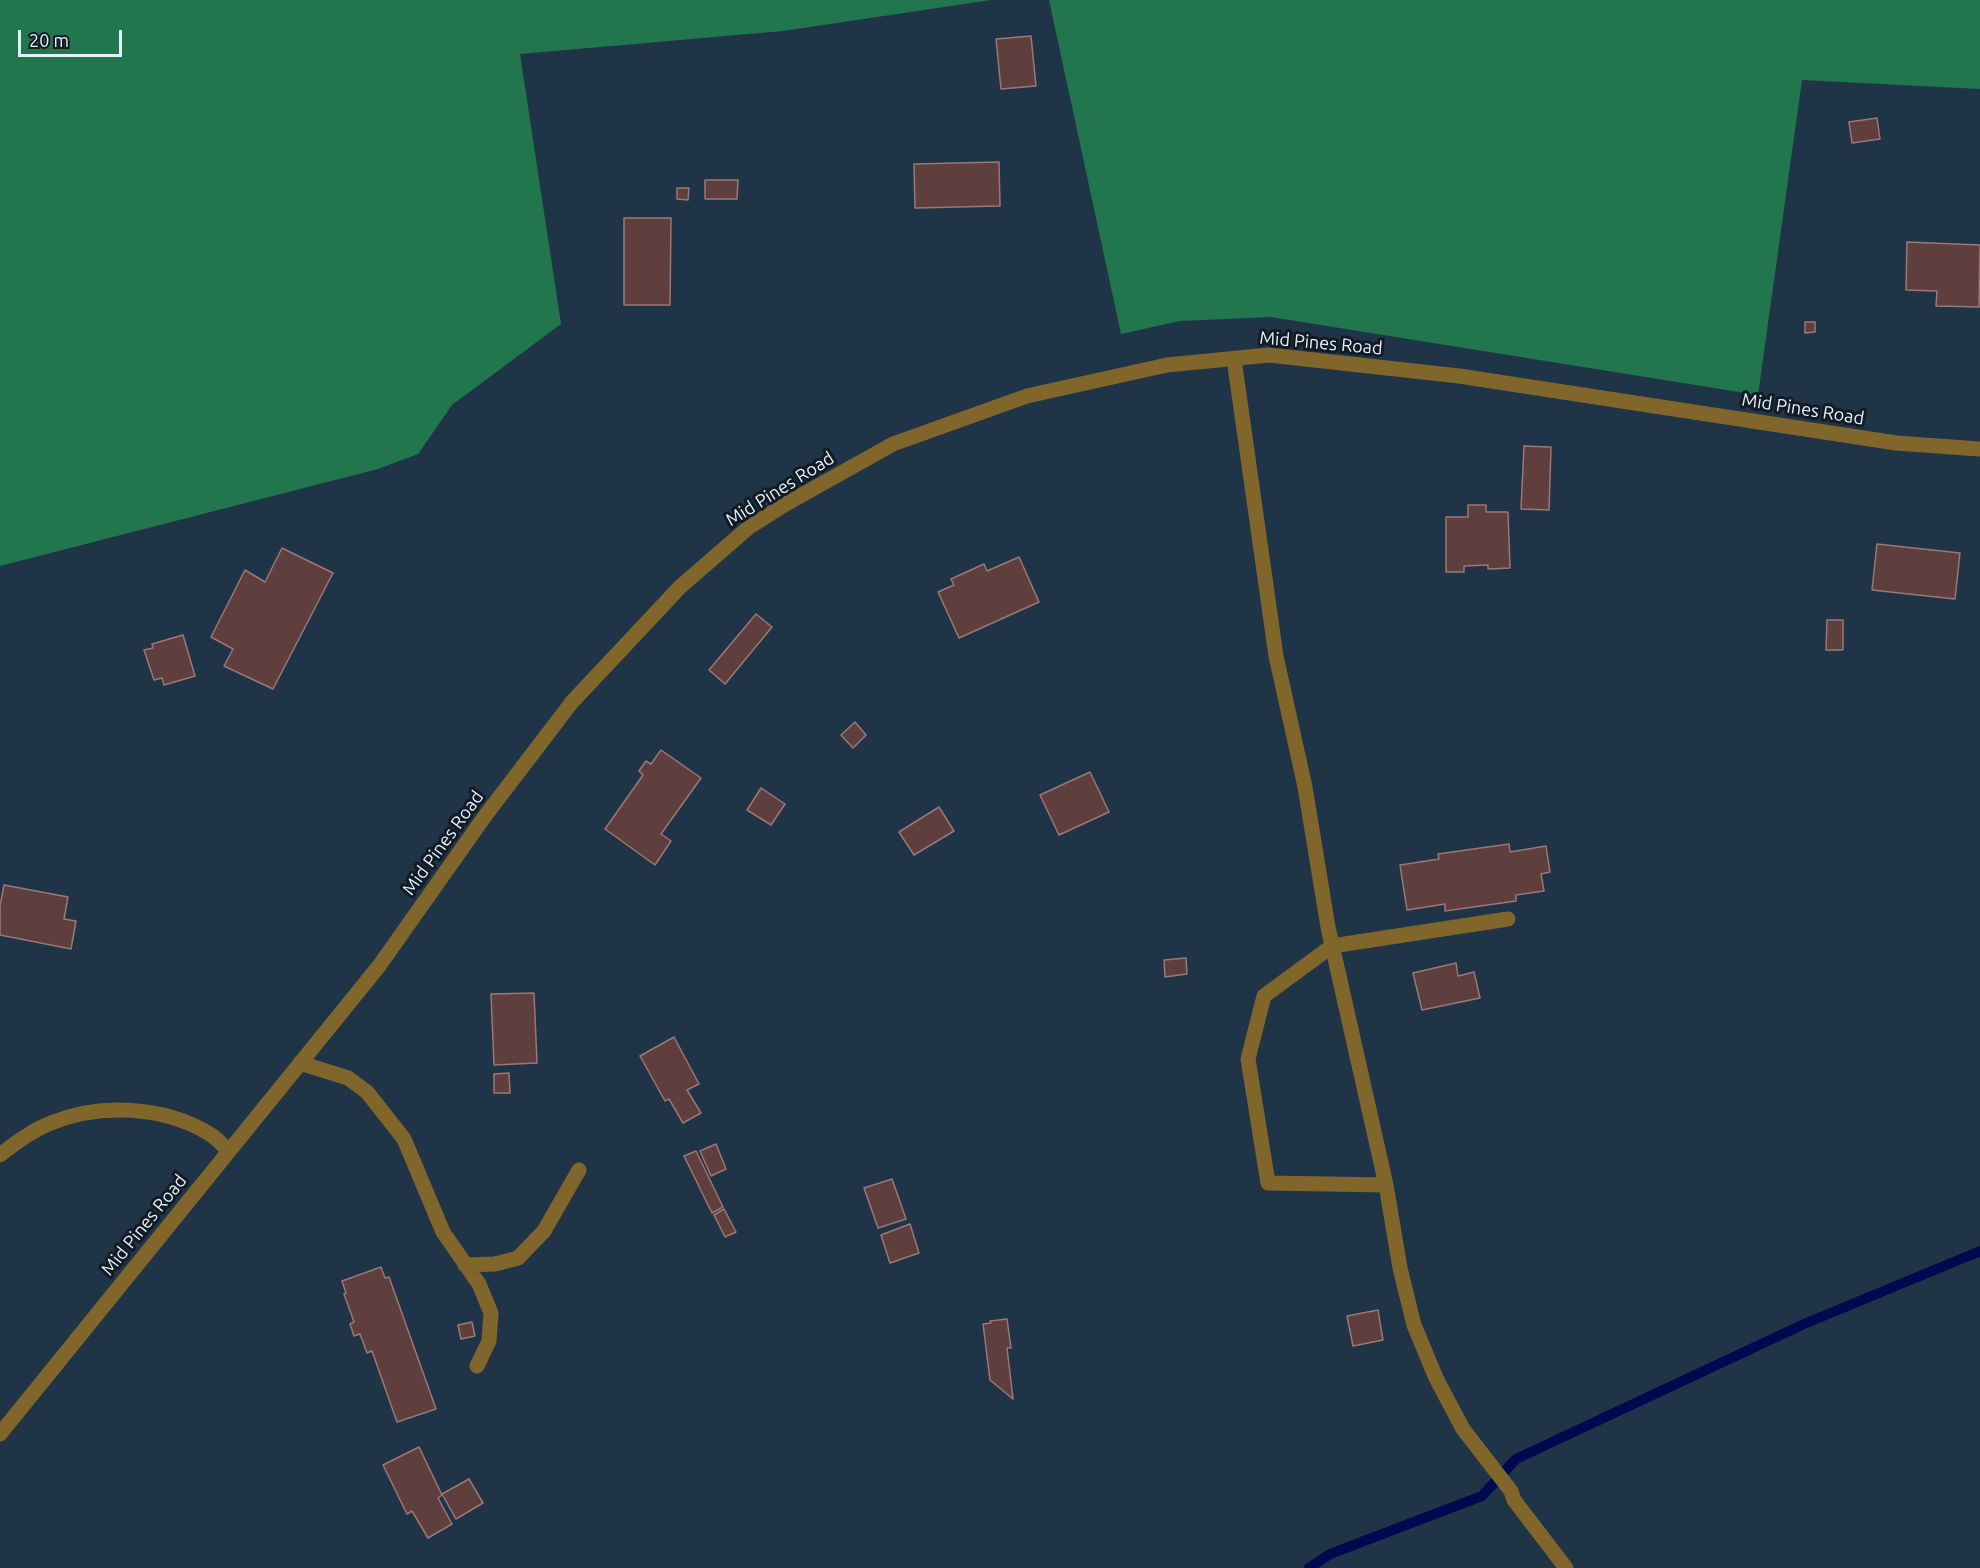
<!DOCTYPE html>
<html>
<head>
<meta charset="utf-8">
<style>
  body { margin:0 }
  #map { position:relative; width:1980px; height:1568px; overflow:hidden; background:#203448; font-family:Ubuntu,sans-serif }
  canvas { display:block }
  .scale { position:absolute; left:18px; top:30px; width:104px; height:27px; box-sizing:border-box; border:3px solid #e4f0fe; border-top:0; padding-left:8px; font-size:18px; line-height:21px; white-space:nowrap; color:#e4f0fe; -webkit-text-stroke:4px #121b24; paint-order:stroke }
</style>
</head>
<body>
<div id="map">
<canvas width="1980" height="1568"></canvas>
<div class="scale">20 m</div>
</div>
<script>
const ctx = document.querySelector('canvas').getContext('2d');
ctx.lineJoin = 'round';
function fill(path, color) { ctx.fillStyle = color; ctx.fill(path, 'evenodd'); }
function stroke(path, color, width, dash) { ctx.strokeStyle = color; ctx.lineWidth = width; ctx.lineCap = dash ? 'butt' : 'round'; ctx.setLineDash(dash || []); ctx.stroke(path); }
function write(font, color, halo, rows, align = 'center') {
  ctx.font = font + ' Ubuntu,sans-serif'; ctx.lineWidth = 6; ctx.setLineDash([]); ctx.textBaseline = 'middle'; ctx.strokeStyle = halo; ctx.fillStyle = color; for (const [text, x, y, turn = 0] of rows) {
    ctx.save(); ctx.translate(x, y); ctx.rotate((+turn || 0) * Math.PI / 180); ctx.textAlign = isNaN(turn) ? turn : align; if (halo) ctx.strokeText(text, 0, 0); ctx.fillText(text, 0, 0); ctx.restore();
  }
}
fill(new Path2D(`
  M0,0H991L783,31L520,54L561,324L452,405L418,454L378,469L0,566Z
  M1049,0H1980V89L1802,80L1758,395L1271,317L1180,321L1121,334Z`), '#22764e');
stroke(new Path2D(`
  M1309,1568L1330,1554L1482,1496L1516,1459L1804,1324L1980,1251`), '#000850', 10);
const building = new Path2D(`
  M1031,36L1036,86L1001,89L996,39Z
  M1877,118L1880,139L1852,143L1849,122Z
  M999,162L1000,206L915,208L914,164Z
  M705,180H738L737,199H705Z
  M677,188H689L688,200L677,199Z
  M624,218H671L670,305H624Z
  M1907,242L1980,245L1979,307L1936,306L1937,291L1906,290Z
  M1805,322H1815V332L1805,333Z
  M1524,446L1551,447L1549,510L1521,509Z
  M1468,505H1486V512H1508L1510,568L1488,569V565L1464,566V572H1446V517H1468Z
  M1877,544L1960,553L1955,599L1872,590Z
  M282,548L333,573L273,689L224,666L233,649L211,637L245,570L265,582Z
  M1019,557L1039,602L959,638L938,592L954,585L951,579L984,564L987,571Z
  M756,614L772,627L725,684L709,670Z
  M1827,620H1843V650H1826Z
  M183,635L195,676L164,685L162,678L154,680L144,650L153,648L152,644Z
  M855,722L866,735L853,748L841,735Z
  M661,750L701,778L661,834L671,841L655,865L605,829L643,775L639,771L646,761L651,764Z
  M1090,772L1109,812L1059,835L1040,795Z
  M761,788L785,804L771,825L747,810Z
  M939,807L954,831L914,855L899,832Z
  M1509,844L1510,852L1546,846L1550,872L1541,874L1544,891L1516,895V901L1445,911V904L1407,910L1400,865L1439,859L1438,854Z
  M4,885L68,897L64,919L76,921L71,949L0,935V906Z
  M1186,958L1187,974L1165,977L1164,960Z
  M1456,963L1458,976L1474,972L1480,998L1422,1010L1413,973Z
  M534,993L537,1063L494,1065L491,994Z
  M674,1037L699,1084L687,1090L701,1113L683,1123L669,1099L665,1101L640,1056Z
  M509,1073L510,1093H494V1074Z
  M716,1144L726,1169L711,1176L700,1151Z
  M696,1151L723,1207L712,1213L684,1156Z
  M892,1179L906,1219L878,1228L864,1188Z
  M724,1209L736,1232L725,1237L714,1215Z
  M910,1224L919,1253L890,1263L881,1235Z
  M381,1267L385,1278L389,1277L436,1409L397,1422L372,1351L367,1353L360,1334L354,1336L350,1324L354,1322L344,1294L346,1293L342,1281Z
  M1378,1310L1383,1340L1353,1346L1347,1316Z
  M1007,1319L1011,1348H1007L1013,1399L990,1380L983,1324L991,1323L990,1321Z
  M472,1322L475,1336L461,1339L458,1325Z
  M419,1447L442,1495L438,1498L452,1524L428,1538L412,1511L407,1514L383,1465Z
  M469,1479L483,1503L456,1519L442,1494Z`);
fill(building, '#5e3f3e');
stroke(building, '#9b7876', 1.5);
stroke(new Path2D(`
  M1234,359L1276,656L1305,787L1328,927L1386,1185L1400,1268L1414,1325L1436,1378L1463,1429L1511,1491L1514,1500L1566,1568
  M300,1063L348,1078L367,1092L404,1139L443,1232L479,1284L491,1313L489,1341L477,1366
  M0,1155C15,1143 33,1130 51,1123C100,1103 163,1106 208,1133C216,1137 222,1145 229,1151
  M1386,1185L1268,1183L1248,1059L1264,996L1332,946L1508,919
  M465,1265L495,1264L518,1258L544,1231L579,1170
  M0,1434L379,966L485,816L572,702L680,587L748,528L784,505L893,444L1027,396L1167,365L1269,355L1459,376L1896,443L1980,449`), '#81662b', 15);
write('18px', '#e4f0fe', '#121b24', [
  ["Mid Pines Road",1321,343,5],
  ["Mid Pines Road",1803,409,9],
  ["Mid Pines Road",780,489,-32],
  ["Mid Pines Road",443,843,-54],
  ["Mid Pines Road",144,1225,-51]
]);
</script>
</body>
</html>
